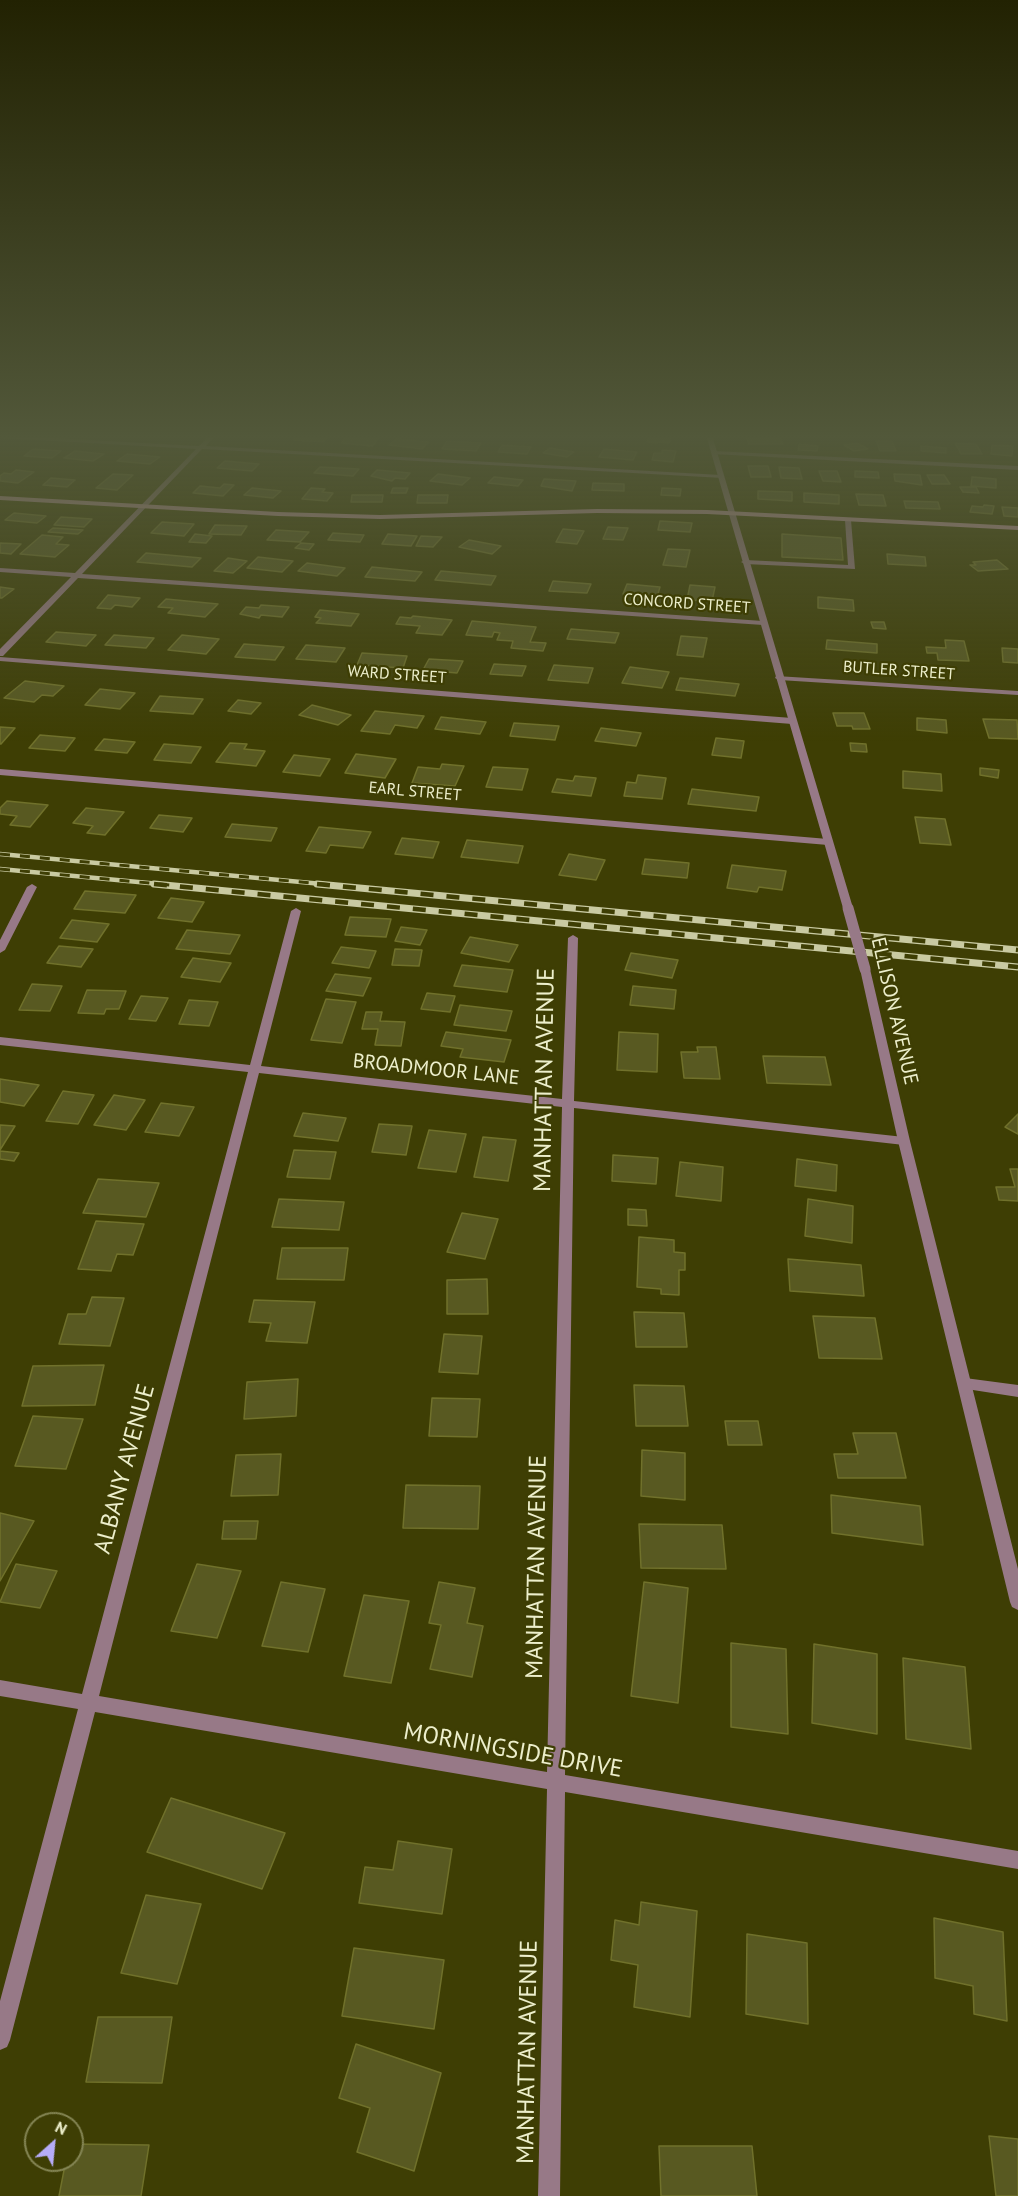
<!DOCTYPE html>
<html>
<head>
<meta charset="utf-8">
<style>
  body { margin:0 }
  #map { position:relative; width:1018px; height:2196px; overflow:hidden; background:#3e3e04; font-family:"PT Sans",sans-serif }
  canvas { display:block }
  .north { position:absolute; left:24px; top:2112px; width:60px; height:60px; box-sizing:border-box; background:#3e3e04; border:2px solid #848554; border-radius:50%; rotate:27deg; font-size:16px; font-weight:700; line-height:24px; text-align:center; color:#edefcc }
  .north::after { content:''; display:block; margin:auto; width:21px; height:27px; background:#b6acf8; clip-path:polygon(50% 0,100% 100%,50% 72%,0 100%) }
</style>
</head>
<body>
<div id="map">
<canvas width="1018" height="2196"></canvas>
<div class="north">N</div>
</div>
<script>
const ctx = document.querySelector('canvas').getContext('2d');
ctx.lineJoin = 'round';
function fill(path, color) { ctx.fillStyle = color; ctx.fill(path, 'evenodd'); }
function stroke(path, color, width, dash) { ctx.strokeStyle = color; ctx.lineWidth = width; ctx.lineCap = dash ? 'butt' : 'round'; ctx.setLineDash(dash || []); ctx.stroke(path); }
function write(font, color, halo, rows, align = 'center') {
  ctx.font = font + ' "PT Sans",sans-serif'; ctx.lineWidth = 4.5; ctx.setLineDash([]); ctx.textBaseline = 'middle'; ctx.strokeStyle = halo; ctx.fillStyle = color; for (const [text, x, y, turn = 0] of rows) {
    ctx.save(); ctx.translate(x, y); ctx.rotate((+turn || 0) * Math.PI / 180); ctx.textAlign = isNaN(turn) ? turn : align; if (halo) ctx.strokeText(text, 0, 0); ctx.fillText(text, 0, 0); ctx.restore();
  }
}
const building = new Path2D(`
  M298,435H330L323,442L293,440Z
  M649,435H665L664,438H671L669,443L647,442Z
  M745,435H772L774,439H780L783,444H749Z
  M348,436L379,438L372,446L341,443Z
  M396,439L429,442L422,449L389,445Z
  M447,441L481,443L476,451L442,449Z
  M876,441H892L896,451H880Z
  M857,443L868,449L854,451L844,445Z
  M955,443L976,444L982,454H961Z
  M799,444L818,446L817,451L798,450Z
  M502,445L531,447L527,454L498,452Z
  M992,445L1013,446L1012,456L991,454Z
  M921,446L946,448V453L921,451Z
  M550,448L574,452L567,457L543,453Z
  M33,449L61,451L52,458L24,456Z
  M604,449L637,452L633,460L599,457Z
  M662,450L676,451L673,462L652,460L654,453H662Z
  M75,451L104,454L93,461L64,458Z
  M127,454L160,457L150,464L117,461Z
  M225,461L259,464L252,471L217,468Z
  M748,466H768L771,477H751Z
  M320,467L359,469L353,476L314,473Z
  M779,467L799,468L802,479L781,478Z
  M16,470L34,472L18,483L0,481V476L4,473L11,474Z
  M377,470L410,473L405,479L395,478L392,481L371,476Z
  M819,471H837L841,482L823,481Z
  M855,471L878,472L879,478L855,477Z
  M113,474L133,475L117,490L96,488Z
  M438,474L470,478L462,485L430,481Z
  M894,474L920,475L922,485L895,481Z
  M927,475H944L950,484H932Z
  M494,477L523,480L518,486L488,483Z
  M972,477L996,479V488L971,486Z
  M51,478L75,480L67,487L43,485Z
  M544,479L576,481L572,491L541,486Z
  M593,483L624,484V491L592,490Z
  M224,484L234,485L223,496L193,493L200,486L220,488Z
  M960,487H976L979,493L963,492Z
  M252,488L281,491L273,498L244,495Z
  M311,488L325,489L322,492L333,493L327,501L302,499Z
  M393,488H408L406,493H391Z
  M662,488L681,489L680,496L661,495Z
  M758,491L792,492V501L758,499Z
  M804,493L839,495V504L804,502Z
  M856,494L883,495L886,506L859,505Z
  M352,495H383L382,502H351Z
  M418,495H448L447,503H417Z
  M904,501L938,502L940,509L906,508Z
  M984,505L994,506L992,514L970,512L972,506L983,507Z
  M1002,507L1018,508V517L1004,516Z
  M14,513L46,516L37,523L5,520Z
  M61,517L92,519L84,527L54,525Z
  M660,521L692,523L690,532L658,530Z
  M162,522L194,524L184,536L151,533Z
  M215,525L247,526L241,535L209,534Z
  M608,527L628,528L623,540L603,539Z
  M53,528L83,530L78,534L48,532Z
  M563,529L584,531L577,544L556,542Z
  M276,530L309,532L300,542L267,540Z
  M333,533L364,535L360,542L328,540Z
  M195,534L212,536L206,543L189,542Z
  M388,534L417,536L411,546L382,544Z
  M782,534L841,538L843,560L782,557Z
  M42,535L63,537L56,544L69,545L55,557L20,554Z
  M421,536L442,537L433,547L416,546Z
  M469,540L501,546L492,554L459,547Z
  M0,543L21,544L11,554L0,553Z
  M301,543L314,544L309,550L295,548Z
  M668,549L690,550L686,567L663,565Z
  M146,553L201,558L192,567L137,562Z
  M887,554L925,557L926,566L888,564Z
  M258,557L293,561L282,572L247,568Z
  M228,558L247,561L233,573L214,571Z
  M997,560L1008,569L978,571L970,565H976L973,562Z
  M307,563L345,568L337,576L298,571Z
  M372,567L422,572L415,581L365,577Z
  M441,571L496,576L491,585L435,580Z
  M553,581L591,584L587,593L549,591Z
  M627,584L660,587L657,597L623,594Z
  M690,585L715,587L712,601L687,600Z
  M0,587L14,589L2,598H0Z
  M108,595L140,598L132,607L115,605L111,609L97,608Z
  M818,597L853,600L854,611L818,608Z
  M166,599L218,604L205,617L168,613L173,608L158,607Z
  M261,605L289,607L282,617L261,615L259,618L240,614L246,607L259,608Z
  M320,610L359,614L351,626L316,623L321,618L315,617Z
  M413,616L452,620L442,635L416,633L420,626L396,624L400,617L411,618Z
  M472,621L536,627L530,642L546,643L543,651L511,648L513,641L497,640L500,633L494,632L492,637L466,635Z
  M871,622H884L886,629L873,628Z
  M571,629L619,633L615,643L567,639Z
  M56,632L96,635L86,646L46,642Z
  M114,635L154,638L146,648L105,645Z
  M182,635L219,639L206,654L168,650Z
  M681,636L707,638L703,657L677,655Z
  M827,640L877,644V653L826,649Z
  M945,640L964,641L969,661L938,660L937,653H927L926,647L946,648Z
  M244,644L284,647L275,660L235,657Z
  M306,645L345,648L336,662L296,659Z
  M1002,648L1018,649V663L1003,662Z
  M362,653L407,656L403,668L357,665Z
  M429,659L463,661L457,673L423,670Z
  M494,664L526,666L522,676L490,674Z
  M554,665L593,668L588,683L548,680Z
  M630,667L669,672L662,688L622,683Z
  M680,678L739,684L735,696L676,690Z
  M25,681L64,686L53,696L42,695L34,702L4,698Z
  M100,689L135,693L120,709L85,705Z
  M160,696L203,699L193,714L150,711Z
  M238,700L261,703L251,714L228,711Z
  M312,705L351,715L338,725L299,715Z
  M375,711L424,716L417,728L395,725L390,734L361,731Z
  M833,713H864L870,729H853L852,726H837Z
  M441,717L486,722L480,734L435,729Z
  M917,718L946,720L947,733L917,730Z
  M983,719L1017,720L1018,739L989,738Z
  M514,723L559,726L555,740L510,736Z
  M0,727L15,728L1,744H0Z
  M601,728L641,733L636,746L595,741Z
  M40,735L75,738L65,751L29,748Z
  M716,738L744,741L741,758L712,755Z
  M104,739L135,742L127,753L95,750Z
  M230,743L247,744L244,749L265,751L256,766L216,762Z
  M850,743L866,744L867,752L851,751Z
  M164,744L201,747L191,763L154,760Z
  M356,754L396,759L385,778L345,773Z
  M294,755L330,759L320,776L283,772Z
  M442,764L464,766L455,786L412,783L418,767L440,769Z
  M493,767L528,769L522,790L486,787Z
  M980,768L999,770L998,778L980,775Z
  M903,771L941,774L942,791L903,788Z
  M638,775L666,778L662,799L624,796L627,782L636,783Z
  M575,776L596,778L591,796L552,792L557,779L573,781Z
  M692,789L759,797L756,811L688,804Z
  M7,801L48,805L30,827L10,825L17,816L0,814V808Z
  M86,808L124,812L105,835L87,833L93,826L73,823Z
  M159,815L192,818L183,832L150,828Z
  M915,817L945,819L951,845L920,843Z
  M232,824L277,828L271,841L225,837Z
  M319,827L371,832L363,848L330,845L326,853L306,851Z
  M402,838L439,842L433,858L395,854Z
  M467,840L523,846L518,863L461,857Z
  M569,854L605,860L596,880L559,875Z
  M645,859L689,863L687,878L642,874Z
  M732,865L786,871L782,890L759,887L757,892L727,888Z
  M85,891L136,895L125,913L74,909Z
  M171,898L204,902L192,922L158,918Z
  M350,917L391,919L386,937L345,935Z
  M72,920L109,924L97,942L60,938Z
  M401,927L427,930L420,945L395,941Z
  M187,930L240,935L230,954L176,949Z
  M470,937L518,945L509,962L461,953Z
  M59,946L93,949L81,967L47,963Z
  M341,947L376,951L369,968L332,963Z
  M395,949L422,950L419,966L392,965Z
  M631,953L678,960L672,978L625,970Z
  M193,958L231,963L220,982L181,977Z
  M462,965L513,970L507,992L454,986Z
  M335,974L371,978L363,996L326,991Z
  M32,984L62,986L50,1011L19,1010Z
  M633,986L676,990L674,1009L630,1005Z
  M87,990L126,991L119,1009H106L104,1014L78,1013Z
  M427,993L455,996L450,1012L421,1009Z
  M141,996L168,998L156,1021L129,1019Z
  M326,999L356,1002L342,1043L311,1040Z
  M189,1000L218,1002L209,1026L179,1024Z
  M460,1005L512,1011L506,1031L454,1025Z
  M366,1012H382L380,1021L405,1022L401,1046L375,1045L378,1029H362Z
  M446,1032L511,1040L504,1062L460,1057L463,1049L441,1046Z
  M619,1032L658,1034L657,1072L617,1070Z
  M697,1047H716L720,1079L684,1078L681,1052H698Z
  M763,1056L825,1057L831,1085L767,1083Z
  M0,1079L39,1085L24,1106L0,1102Z
  M63,1091L94,1095L78,1124L46,1121Z
  M114,1095L145,1100L126,1130L94,1125Z
  M161,1103L194,1107L179,1136L145,1132Z
  M303,1113L346,1118L338,1141L294,1136Z
  M1018,1114V1134L1005,1127Z
  M379,1124L412,1126L406,1155L372,1152Z
  M0,1125L15,1126L0,1150Z
  M429,1130L466,1134L456,1172L418,1168Z
  M483,1137L516,1140L508,1181L474,1177Z
  M294,1150L336,1152L330,1179L287,1177Z
  M0,1151L19,1153L14,1161L0,1159Z
  M613,1155L658,1158L656,1184L612,1181Z
  M797,1159L837,1165L836,1191L795,1186Z
  M680,1162L723,1167L721,1201L676,1196Z
  M1010,1169H1018V1201L999,1200L996,1187H1015Z
  M98,1179L159,1183L146,1217L83,1213Z
  M279,1199L344,1202L339,1230L272,1227Z
  M808,1199L853,1206L852,1243L805,1236Z
  M628,1209L646,1210L647,1226L628,1225Z
  M462,1213L498,1219L485,1259L447,1252Z
  M96,1221L144,1224L133,1255L117,1254L111,1271L78,1269Z
  M639,1237L674,1240V1252L685,1253V1270H679V1295L661,1294V1289L637,1287Z
  M282,1248H348L344,1280L277,1279Z
  M788,1259L861,1265L864,1296L790,1291Z
  M487,1279L488,1314H447V1280Z
  M92,1297L124,1298L110,1346L59,1344L68,1314H86Z
  M254,1300L315,1302L307,1343L266,1341L271,1323L249,1322Z
  M634,1312L684,1313L687,1347H636Z
  M813,1316L875,1318L882,1359L819,1358Z
  M444,1334L482,1336L478,1374L439,1372Z
  M104,1365L95,1405L22,1406L33,1366Z
  M298,1379L296,1416L244,1419L247,1382Z
  M634,1385L684,1386L688,1426H636Z
  M432,1398L480,1399L477,1437L429,1436Z
  M33,1416L83,1419L66,1469L15,1466Z
  M725,1421H758L762,1445H728Z
  M853,1433H896L906,1478H838L834,1454H858Z
  M642,1450L685,1453V1500L641,1496Z
  M281,1454L278,1495L231,1496L236,1455Z
  M406,1485L480,1486L478,1529L403,1528Z
  M831,1495L920,1506L923,1545L832,1533Z
  M0,1513L34,1521L0,1581Z
  M224,1521H258L256,1539H222Z
  M639,1524L722,1525L726,1569L641,1568Z
  M16,1564L57,1571L40,1608L0,1602Z
  M197,1564L241,1571L217,1638L171,1631Z
  M281,1582L325,1589L308,1652L262,1646Z
  M439,1582L475,1588L467,1623L483,1626L472,1677L430,1669L441,1625L429,1623Z
  M644,1582L688,1588L678,1703L631,1696Z
  M364,1595L409,1601L391,1683L344,1676Z
  M731,1643L786,1649L788,1734L731,1727Z
  M814,1644L877,1654V1734L812,1723Z
  M903,1658L965,1667L971,1749L906,1739Z
  M171,1798L285,1833L262,1889L147,1852Z
  M398,1841L452,1849L442,1914L359,1903L365,1867L393,1870Z
  M146,1895L201,1904L177,1984L121,1973Z
  M641,1902L697,1911L690,2017L634,2007L638,1965L611,1960L615,1920L639,1925Z
  M934,1918L1003,1932L1007,2021L974,2014L973,1986L935,1978Z
  M747,1934L807,1943L808,2024L746,2014Z
  M354,1948L444,1960L434,2029L342,2016Z
  M98,2017H172L162,2083L86,2082Z
  M356,2044L441,2073L414,2171L357,2152L370,2108L339,2098Z
  M989,2136L1018,2139V2196H996Z
  M72,2144L149,2145L141,2196H59L66,2160H72Z
  M659,2146H752L757,2196H661Z`);
fill(building, '#585921');
stroke(building, '#70712b', 1.5);
fill(new Path2D(`
  M848,518L851,520L855,569L745,564L741,562L745,560L848,565L845,520Z`), '#977987');
fill(new Path2D(`
  M0,435L199,446L210,435H216L206,446L721,475L724,477L723,478L202,449L82,574L763,621L767,623L763,625L78,578L3,656H0V649L71,577L0,572V568L75,573L196,449L0,438Z
  M714,451L1018,466V470L712,454Z
  M0,657L792,718L796,721L792,724L0,661Z
  M776,676L1018,691V695L779,680L775,678Z
  M0,769L828,839L833,842L828,845L0,775Z
  M32,884L37,887L5,950L0,953V940L27,887Z
  M296,908L301,911L261,1066L562,1099L568,938L573,935L578,938L574,1101L904,1137L910,1141L904,1145L574,1108L565,1775L1018,1851V1869L565,1792L560,2196H538L547,1789L95,1712L10,2040L7,2047L0,2050V2001L78,1709L0,1696V1680L82,1694L248,1072L0,1045V1037L250,1065L291,911ZM259,1073L562,1107L547,1772L99,1696Z
  M965,1378L1018,1385V1397L960,1388L958,1384L960,1380Z`), '#977987');
fill(new Path2D(`
  M706,435H712L853,908L852,910H844L843,908Z
  M865,966L870,969L910,1141L1018,1569V1610L1012,1607L1010,1602L898,1141L860,969Z`), '#977987');
fill(new Path2D(`
  M0,496L278,512L380,515L597,509L707,510L1018,526V530L707,514L597,513L380,519L278,516L0,500Z`), '#cb9cb1');
const railFar1 = new Path2D(`
  M0,854L333,885
  M0,869L170,885`);
const rail = new Path2D(`
  M154,884L1018,967
  M317,884L1018,950`);
stroke(railFar1, '#c9caa2', 4.5);
stroke(rail, '#c9caa2', 7);
stroke(railFar1, '#3e3e04', 3, [10]);
stroke(rail, '#3e3e04', 4.5, [13]);
stroke(new Path2D(`
  M848,908L865,969`), '#977987', 11);
const sky = ctx.createLinearGradient(0, 0, 0, 742);
sky.addColorStop(0, '#222202');
sky.addColorStop(0.59, '#52583a');
sky.addColorStop(1, '#52583a00');
ctx.fillStyle = sky;
ctx.fillRect(0, 0, 1018, 742);
write('16px', '#edefcc', '#3e3e04', [
  ["CONCORD STREET",687,604,4],
  ["BUTLER STREET",899,671,4],
  ["WARD STREET",397,675,4],
  ["EARL STREET",415,792,5]
]);
write('20px', '#edefcc', '#3e3e04', [
  ["ELLISON AVENUE",894,1011,77],
  ["BROADMOOR LANE",436,1070,6]
]);
write('24px', '#edefcc', '#3e3e04', [
  ["MANHATTAN AVENUE",545,1080,-89],
  ["ALBANY AVENUE",125,1469,-75],
  ["MANHATTAN AVENUE",537,1567,-89],
  ["MORNINGSIDE DRIVE",513,1751,10],
  ["MANHATTAN AVENUE",528,2052,-89]
]);
</script>
</body>
</html>
